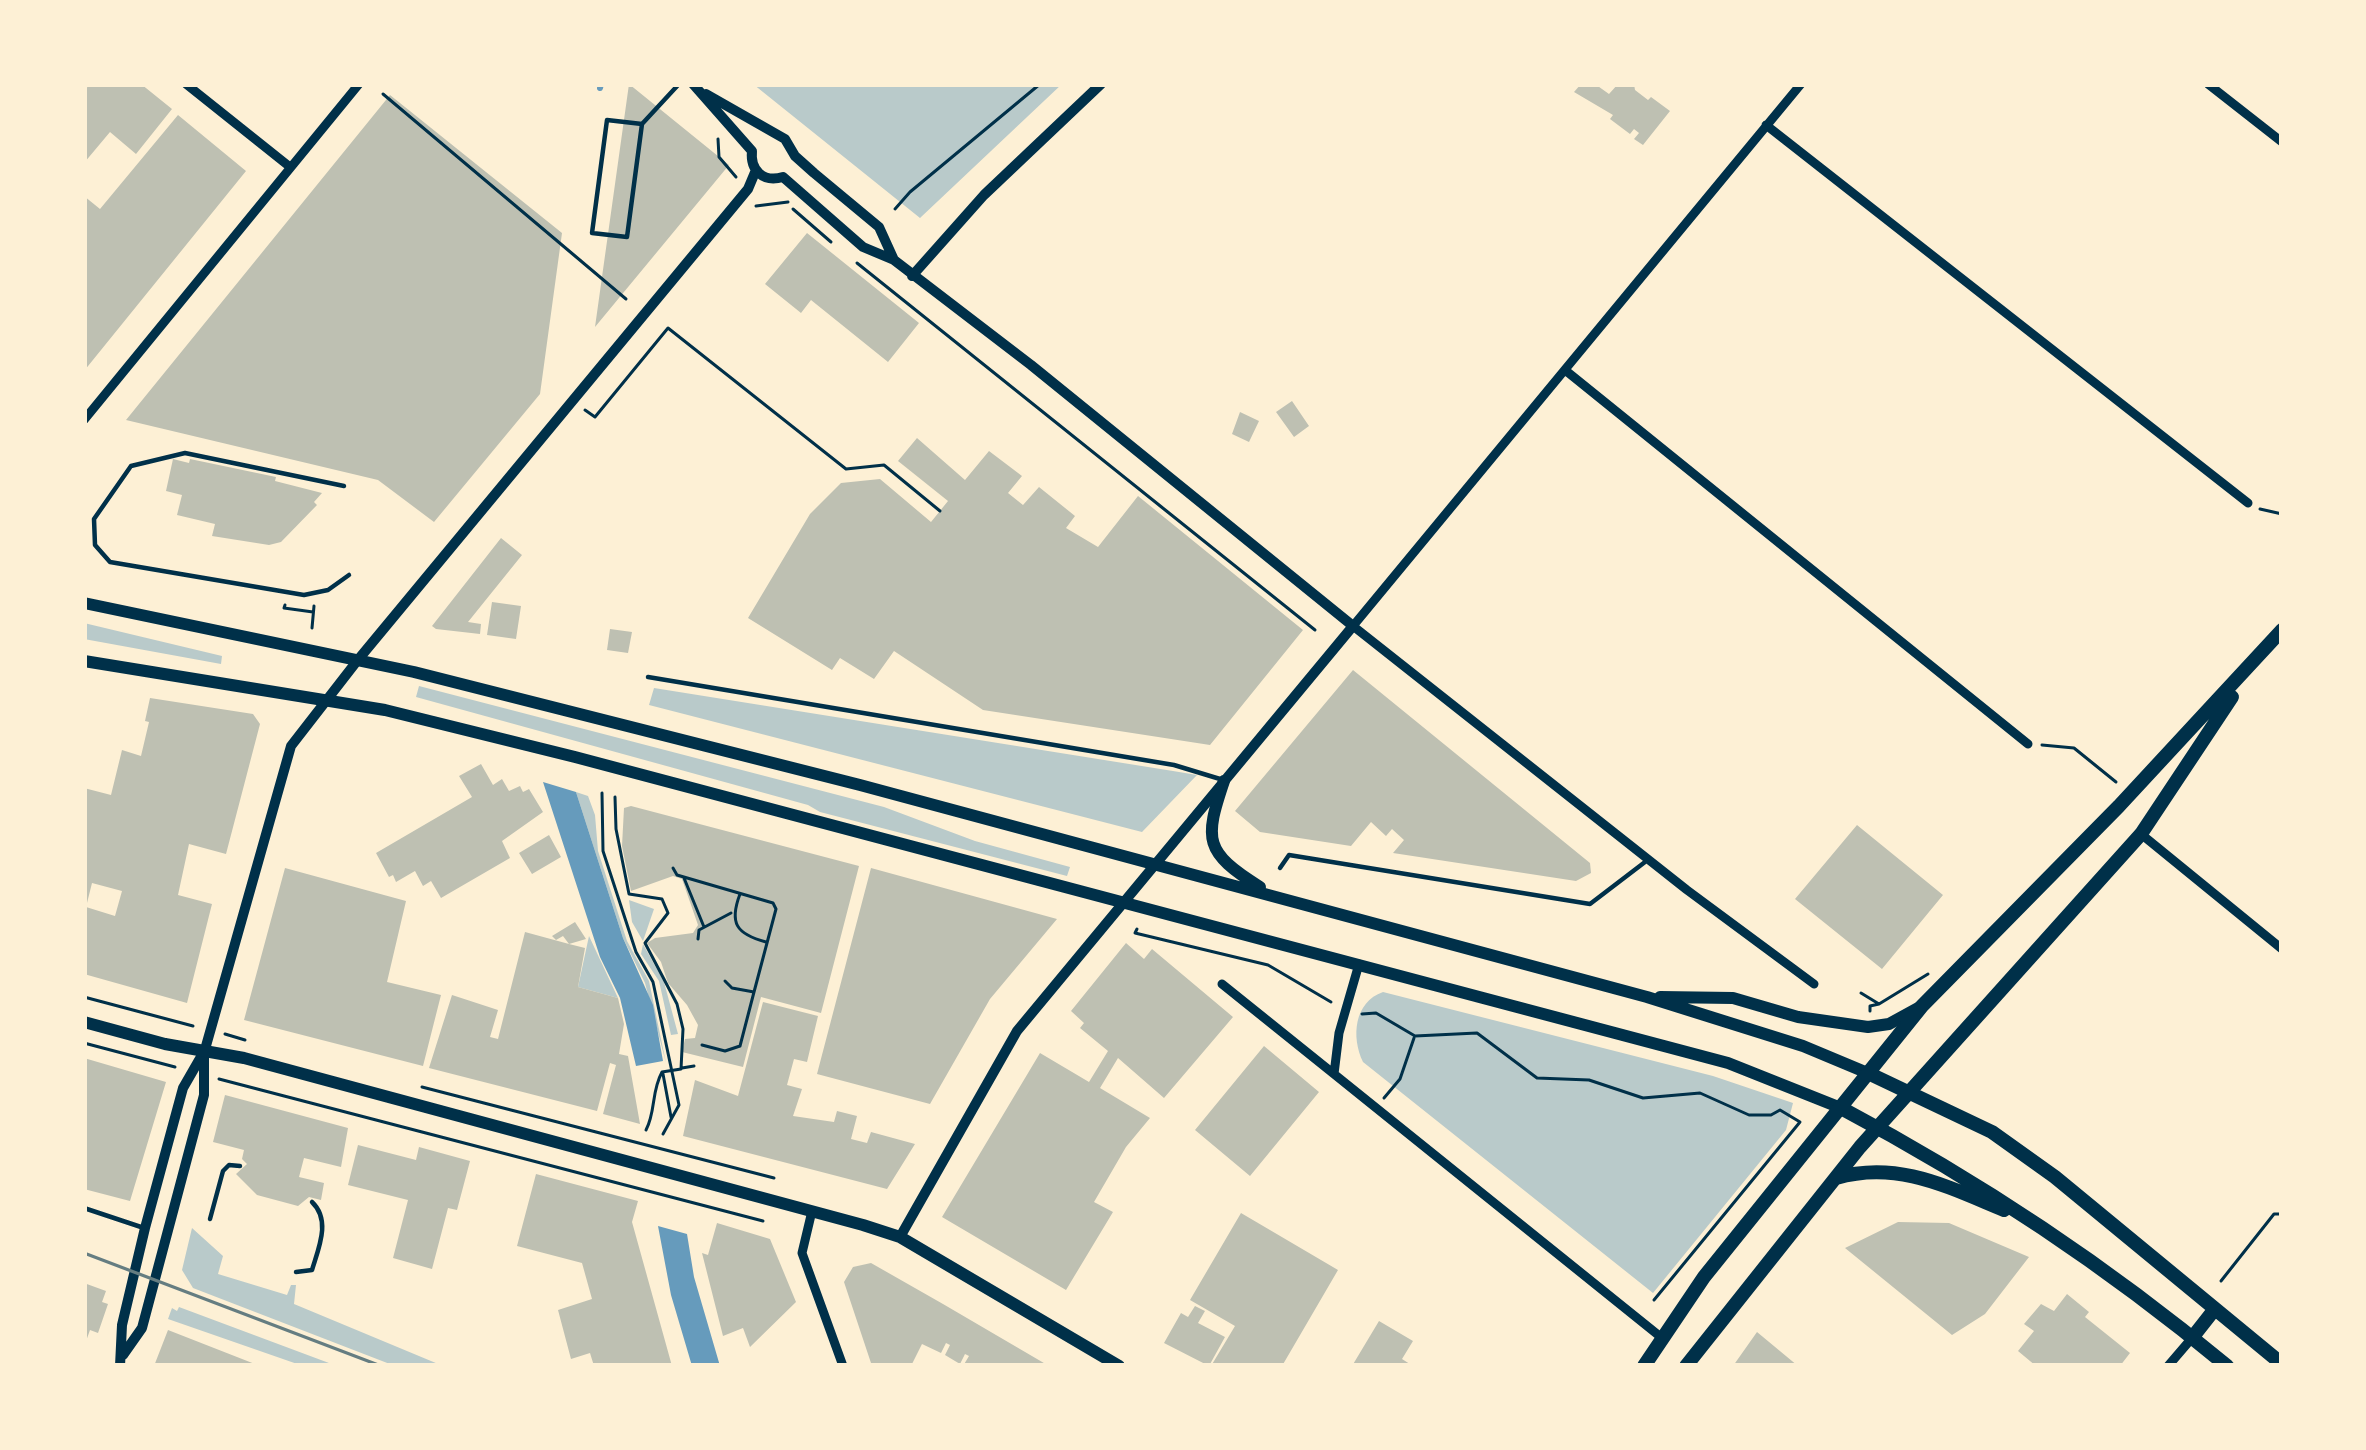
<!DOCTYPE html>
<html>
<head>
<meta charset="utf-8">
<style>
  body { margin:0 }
  #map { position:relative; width:2366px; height:1450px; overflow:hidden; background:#fdf0d5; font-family:Lato,sans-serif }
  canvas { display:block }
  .frame { position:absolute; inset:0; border:87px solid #fdf0d5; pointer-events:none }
</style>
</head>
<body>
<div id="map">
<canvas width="2366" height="1450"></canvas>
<div class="frame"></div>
</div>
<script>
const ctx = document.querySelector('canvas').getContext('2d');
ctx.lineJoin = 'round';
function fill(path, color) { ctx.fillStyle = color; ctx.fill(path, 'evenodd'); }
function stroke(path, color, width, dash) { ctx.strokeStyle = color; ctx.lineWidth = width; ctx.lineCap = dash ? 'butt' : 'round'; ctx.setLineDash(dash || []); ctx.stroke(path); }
fill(new Path2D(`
  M753,84H1062L920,218Z
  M84,623L222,656L221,664L84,639Z
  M419,686L884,807L975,841L1070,867L1067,876L820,812L808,805L416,697Z
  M654,688L1173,771L1197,775L1142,832L649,705Z
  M576,792L588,796L595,815L598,851L627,941L649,981L666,1063L645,983L623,938Z
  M629,900L654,909L643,941L632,922Z
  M589,936L618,998L578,987Z
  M643,944L664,982L678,1034L671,1035L659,981L641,954Z
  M1383,992L1713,1076L1793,1103L1786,1130L1653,1293L1363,1062C1351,1037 1354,1002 1383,992Z
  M192,1228L223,1256L218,1274L287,1295L291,1285H296L294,1304L443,1366H395L193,1288L182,1270Z
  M179,1307L337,1366H303L168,1319L172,1308L177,1311Z`), '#b9caca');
fill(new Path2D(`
  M543,782L576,792L623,938L653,1005L663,1061L636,1066L620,998L600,957Z
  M658,1226L687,1234L694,1277L720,1366H692L671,1295Z`), '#669bbc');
stroke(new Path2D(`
  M600,88L601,84`), '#669bbc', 6);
fill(new Path2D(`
  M90,84H141L172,109L136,154L110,132L84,163V91Z
  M629,84L729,165L595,327Z
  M1581,84H1595L1609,94L1618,84H1634L1635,90L1648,100L1651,97L1670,111L1643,145L1634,139L1639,133L1634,129L1630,134L1610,119L1613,115L1574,92Z
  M390,95L562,233L540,394L434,522L378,480L126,420Z
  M178,115L246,171L84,371V196L100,209Z
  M807,233L919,323L888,362L811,300L801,313L765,284Z
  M1292,401L1309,426L1294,437L1276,412Z
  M1240,412L1259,421L1249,442L1232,434Z
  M917,438L965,480L989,451L1022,476L1008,493L1023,505L1039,487L1075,516L1066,528L1098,547L1138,496L1303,630L1210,745L983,710L894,651L874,679L840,658L832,670L748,618L810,514L841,483L880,479L931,522L948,501L898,461Z
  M173,459L189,463L190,459L276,477L275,481L322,493L314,502L317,505L281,542L269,545L212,536L215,524L177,515L182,495L166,491Z
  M501,538L522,555L468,622L481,624L480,634L436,629L432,626Z
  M492,602L521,606L516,639L487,635Z
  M610,629L632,632L628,653L607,650Z
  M1353,670L1590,863L1591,873L1576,881L1393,853L1404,840L1392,829L1386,836L1371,822L1351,846L1260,832L1235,811Z
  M150,698L253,714L260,724L226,854L189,844L178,895L212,904L187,1003L84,974V788L111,795L122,750L141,756L149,722L145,721ZM92,883L122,891L115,916L86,907Z
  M481,764L493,785L502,779L509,791L520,786L523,792L529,789L543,812L502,841L510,858L441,898L431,881L423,886L415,871L396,882L393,875L389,877L376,853L472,797L459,776Z
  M631,806L859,866L821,1013L761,997L743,1067L682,1052L685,1039L695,1038L698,1025L687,1005L668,983L661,962L647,943L655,938L693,933L698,925L682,879L673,876L631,891L622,846L624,808Z
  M1857,825L1943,895L1882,969L1795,899Z
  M549,835L561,857L532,874L519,853Z
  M285,868L406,901L387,982L441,995L423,1066L244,1020Z
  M871,868L1057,919L990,999L930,1104L817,1074Z
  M575,922L586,939L569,944L585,948L578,987L618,998L624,1024L619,1054L628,1056L640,1124L603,1114L616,1065L610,1063L597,1111L429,1068L452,995L498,1010L490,1037L498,1039L525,932L569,944L563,936L556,940L552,936Z
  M1126,943L1144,959L1152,949L1233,1017L1164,1098L1118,1058L1100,1088L1150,1118L1126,1147L1094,1202L1113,1212L1066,1290L942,1217L1040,1053L1089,1082L1108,1051L1080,1028L1084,1023L1071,1011Z
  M763,1002L818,1016L807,1062L794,1059L787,1085L802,1089L793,1116L834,1122L837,1111L857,1116L851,1139L867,1143L871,1132L915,1144L887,1189L683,1136L695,1080L738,1096Z
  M1264,1046L1319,1092L1250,1176L1195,1130Z
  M84,1058L166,1082L130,1201L84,1189Z
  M225,1095L348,1128L341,1167L304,1158L299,1177L324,1183L321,1200L309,1197L298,1206L257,1195L236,1174L247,1164L242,1159L244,1150L213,1142Z
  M358,1145L416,1160L419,1147L470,1161L457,1210L448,1208L432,1269L393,1258L408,1200L348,1185Z
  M536,1174L638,1201L632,1222L672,1366H594L590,1353L571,1359L558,1310L592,1299L582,1263L517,1246Z
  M1241,1213L1338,1270L1282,1366H1211L1235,1326L1190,1300Z
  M1898,1222L1949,1223L2029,1257L1985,1314L1952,1335L1845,1248Z
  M717,1223L770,1239L796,1302L750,1347L743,1328L723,1336L702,1253L708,1255Z
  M871,1263L943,1304L1049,1366H963L969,1356L965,1354L960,1364L945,1355L950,1345L946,1343L941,1353L922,1344L911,1366H872L844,1282L853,1267Z
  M84,1283L106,1291L102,1302L108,1304L98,1333L90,1330L85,1344Z
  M2067,1294L2089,1312L2085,1317L2130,1353L2120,1366H2036L2018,1351L2034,1331L2024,1324L2041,1304L2054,1311Z
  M1195,1306L1205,1311L1198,1323L1225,1337L1209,1366L1164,1343L1181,1313L1188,1317Z
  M1379,1321L1413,1341L1402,1359L1413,1366H1352Z
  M168,1330L260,1366H154Z
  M1757,1332L1798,1366H1733Z`), '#bec0b2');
stroke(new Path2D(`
  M383,94L626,299
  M718,139L719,157L736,177
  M756,206L788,202
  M793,209L831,242
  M895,209L910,192L1040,84
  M857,263L1315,630
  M585,410L595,417L668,328L846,469L884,465L940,511
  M2260,509L2282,514
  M285,605L284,608L313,612
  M312,628L314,606
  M2042,745L2074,748L2116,782
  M602,793L603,851L636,952L653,982L679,1105L663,1134
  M615,797L616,829L629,894L662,899L668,913L645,943L677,1004L683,1029L681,1069L662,1072C651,1092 656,1111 646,1130
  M673,868L677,875L773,903L776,909L754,992
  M684,878L704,927
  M740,894C729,923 736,934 766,942
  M1137,929L1135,933L1268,965L1331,1002
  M698,939L699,930L731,913
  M1861,993L1879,1004L1870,1006V1011
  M84,997L193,1026
  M1879,1004L1928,974
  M1362,1014L1376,1013L1415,1036L1477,1033L1537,1078L1589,1080L1643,1098L1700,1093L1749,1115H1771L1780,1110L1800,1122L1654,1300
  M225,1034L245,1040
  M84,1043L175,1067
  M702,1045L725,1051L740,1046L754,992L732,988L725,981
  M682,1068L694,1066
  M663,1074L671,1117
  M219,1079L763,1221
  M422,1087L774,1178
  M1384,1098L1400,1079L1414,1038
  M2221,1281L2274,1214H2282`), '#003049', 3);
stroke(new Path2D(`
  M642,124L607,120L592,233L627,237L642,124L679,84
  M344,486L185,453L131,466L94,519L95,545L110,562L304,595L328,590L349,575
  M648,677L1174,765L1220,779
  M1280,868L1289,855L1590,904L1645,862
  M84,1208L141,1227
  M210,1219L223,1171L229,1165L240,1166
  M296,1272L312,1270C319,1247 331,1220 312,1202`), '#003049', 4.5);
stroke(new Path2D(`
  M186,84L290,167
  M1801,84L1353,626L1687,890L1814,984
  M2208,84L2282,142
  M1766,125L2248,503
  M1565,370L2028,744
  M84,420L359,84
  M2141,834L2282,949
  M1359,964L1339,1033L1334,1074L1662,1338
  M1222,984L1334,1074
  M812,1211L802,1253L843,1366
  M2168,1366L2192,1338`), '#003049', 9);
stroke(new Path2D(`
  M693,84L752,151C750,170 763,183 783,177L863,247L894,260L1031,365L1353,626L1017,1031L900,1237
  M706,94L785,139L795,156L814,173L879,227L894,260
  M912,276L984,195L1101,84
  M123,1355L142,1328L204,1095V1053L291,746L357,661L748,189L756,170
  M120,1366L122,1325L145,1228L183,1088L202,1055`), '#003049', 10);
stroke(new Path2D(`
  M84,603L414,672L860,785L1647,997L1803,1046L1870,1074
  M84,661L385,710L575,757L1728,1063L1841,1108
  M1224,781C1204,840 1204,852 1260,887
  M1660,997L1733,998L1798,1017L1868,1027L1889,1024L1920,1007
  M84,1022L165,1044L244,1058L863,1225L900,1237L1119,1366`), '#003049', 12);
stroke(new Path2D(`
  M1870,1074L1992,1132L2055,1177L2282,1364
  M1841,1108C1977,1180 2108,1267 2227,1366
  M1836,1178C1897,1160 1948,1187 2004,1210
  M2192,1338L2214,1310
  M1644,1366L1704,1277L1922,1006L2119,806L2282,630
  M1686,1366L1860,1147L2141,834L2232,697`), '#003049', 14);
stroke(new Path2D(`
  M84,1253L381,1366`), '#657d81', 3);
</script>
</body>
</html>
